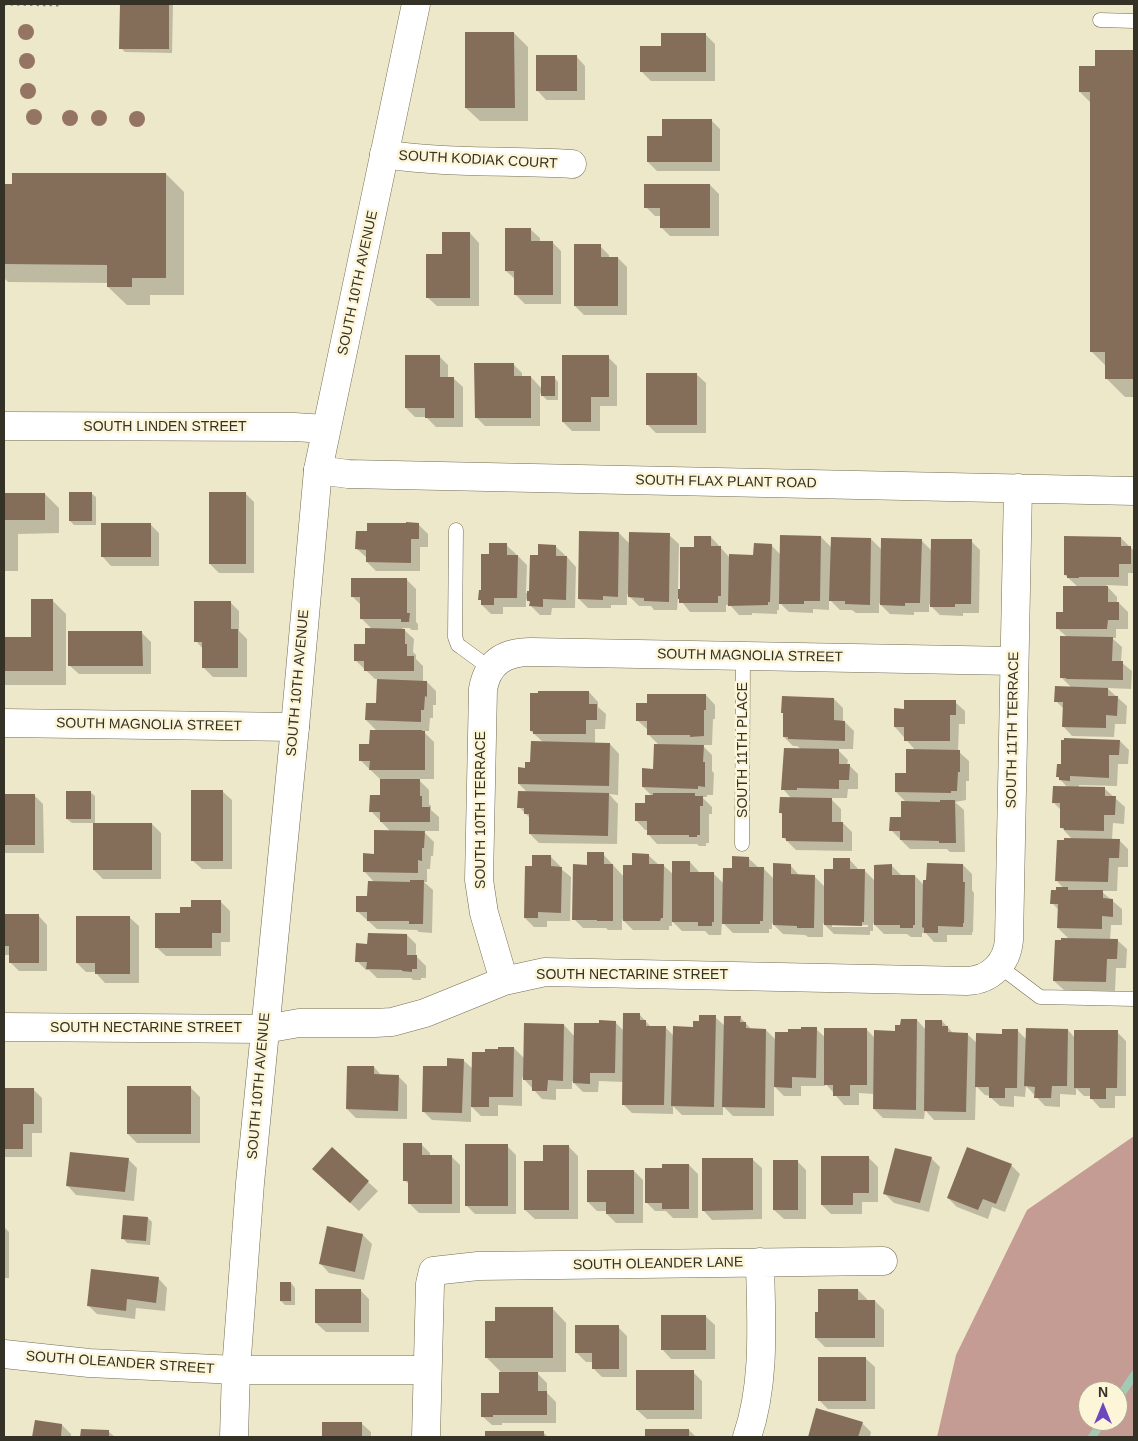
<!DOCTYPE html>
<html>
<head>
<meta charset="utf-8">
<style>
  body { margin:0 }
  #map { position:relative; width:1138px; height:1441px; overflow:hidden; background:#eee8ca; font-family:Arial,sans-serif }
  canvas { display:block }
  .frame { position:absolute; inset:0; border:5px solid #343126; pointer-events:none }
  .north { position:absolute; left:1078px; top:1381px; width:50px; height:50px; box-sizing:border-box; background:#fcf5d7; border:1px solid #aca790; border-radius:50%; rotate:0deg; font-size:14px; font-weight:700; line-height:20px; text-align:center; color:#343126 }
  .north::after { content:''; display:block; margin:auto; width:18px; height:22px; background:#6e47bf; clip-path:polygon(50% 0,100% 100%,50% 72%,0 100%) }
</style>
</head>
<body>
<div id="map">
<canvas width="1138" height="1441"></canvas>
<div class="frame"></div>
<div class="north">N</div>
</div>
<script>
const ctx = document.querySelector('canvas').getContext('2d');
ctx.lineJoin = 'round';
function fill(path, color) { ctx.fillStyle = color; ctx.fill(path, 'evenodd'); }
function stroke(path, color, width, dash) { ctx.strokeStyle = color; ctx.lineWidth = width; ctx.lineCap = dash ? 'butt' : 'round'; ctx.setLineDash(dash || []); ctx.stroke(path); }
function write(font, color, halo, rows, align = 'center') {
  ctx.font = font + ' Arial,sans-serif'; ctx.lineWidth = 5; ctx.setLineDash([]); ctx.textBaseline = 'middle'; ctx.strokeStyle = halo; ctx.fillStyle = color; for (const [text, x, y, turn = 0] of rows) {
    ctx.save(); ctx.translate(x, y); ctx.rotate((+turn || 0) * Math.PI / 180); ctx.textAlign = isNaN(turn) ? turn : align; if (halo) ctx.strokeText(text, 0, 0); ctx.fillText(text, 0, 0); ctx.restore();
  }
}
fill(new Path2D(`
  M1134,1136V1437H937L956,1355L1027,1210ZM1088,1391H1118V1421H1088Z`), '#c59c93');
fill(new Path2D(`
  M121,4H173L172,53L125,52L121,48Z
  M514,33L528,47V121H480L466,108Z
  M706,35L715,44V81H651L642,72Z
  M1096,51H1134V397H1125L1107,379V367L1091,351V103L1080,92L1096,67Z
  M576,56L585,66V100H546L537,90Z
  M711,120L720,129V171H657L648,162Z
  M166,174L184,192V295H150V305H127L108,287V283L8,282L4,278V185Z
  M710,185L719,194V236H670L661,227V216H655L646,207Z
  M530,229L540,238V242H552L561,251V304H525L516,295V280L506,271Z
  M470,233L479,243V306H437L427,297L443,255Z
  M600,246L609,255V258H618L627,267V315H584L575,306Z
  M439,356L448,365V378H453L463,387V427H436L426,417H415L406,408Z
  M608,357L617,366V406H600V431H572L563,422Z
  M513,364L522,373V377H531L542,389L554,377L558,382V400H547L540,393V426H485L476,417Z
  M696,374L706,383V433H656L647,424Z
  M91,493L96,497V525H74L70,521Z
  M245,493L254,502V573H219L210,564Z
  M4,494H45L59,508V533L18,534V571H4Z
  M150,524L159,533V566H111L102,556Z
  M419,525L428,534V547H420V571H376L367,562V558L357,549L369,532Z
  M619,533L630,544L669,535L679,544L678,591H681L696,549L711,537L730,558L755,556L771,545L781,555L821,537L832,548L871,539L882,550L921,540L932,551L971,541L980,550L979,613H963V616L940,615L929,604V612H914V615L890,614L879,603V613H856L852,610H840L829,599V610L813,609V613L789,612L779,602V610H777V614L752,613V615H739L730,605H726V612H690L678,597L677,610H654L651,606H639L627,594V605H611V608H588L579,599Z
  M1121,538L1134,551V573H1128V586L1106,585L1117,597V603H1119L1128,612V629H1116V638H1112L1122,647L1121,662L1132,671L1131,689L1107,688L1127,706L1126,724H1115L1114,737L1072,736L1063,726L1064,709L1056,701L1072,688L1061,677L1067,637L1057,628L1078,587L1065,575Z
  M506,545L516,554V556H518L527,565L526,593H531L539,556L555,546L565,555L564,557H567L576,567L575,608H552L551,615H540L531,606V603L526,599V607H503V614H491L482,605V602L480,599L490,556Z
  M407,580L416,589V622L418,624V630H412L409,628H402L414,639L413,652L416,655V659L423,666V682H427L436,691V705H433V718H430L429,731H423L434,742V779H418L429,790V804L431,806V810L439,817V831H423L434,842L433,856H431L430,869H427V882H424L433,890L432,933L419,932L417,930L377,929L357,911L369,897L375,883L364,871L391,832L371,811L382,796V779H380L360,760L371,746L377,731L366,720L377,704L378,679H375L355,660L366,645L373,630L362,619V606L352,596Z
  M52,600L66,614V685H4V639H32Z
  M230,602L239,611V631L247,639V677H213L203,667V649L196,641Z
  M142,633L151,642V674H79L69,665Z
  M589,692L598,702V707L606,714L605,729H595V744H610L619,754L618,795L609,794L618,804L617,844L539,843L530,834L531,819L519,807L528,793L519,784L526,769L532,763L544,743L531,731Z
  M706,695L715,705V719H713L712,745H702L712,755V771L714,773L713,795H707V797H702L712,807V814H709V843H706V846H699L697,844H657L648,834V830H645L636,820L652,796L643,787L654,770L659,745L648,734V730L638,721Z
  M834,699L843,708V722H845L854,731L853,749H837L848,760L847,765H849L858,774V789H848L847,798H830L841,809V823H843L852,832V851L796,850L783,837V815L781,813L792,799L783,789L801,749L797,746H793L784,737Z
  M955,702L965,711V724H959L958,751L969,761V781H966V800L955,802L964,810L965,852H950L947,849H910L891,830L902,818L907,803L896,792L907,775L916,751L895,727L906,710Z
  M1120,741L1129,750L1128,764H1118L1117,786L1079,785V788L1105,789L1125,807L1124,824L1113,823L1112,840H1119L1128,849V867H1118L1117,891H1101L1122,909V925H1111L1110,940H1117L1127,949L1126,968H1116L1115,991L1064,990L1054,981L1069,939L1058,928L1059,910L1052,903L1057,891L1064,889L1057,881L1072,839L1061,827V810L1054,803L1068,788L1058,777L1062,765Z
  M222,791L232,800V869H202L192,860Z
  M90,792L95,796V824H152L161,833V879H103L94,870V823H72L67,819Z
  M4,795H34L43,804L44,853H4Z
  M603,854L624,877L634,866L648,855L658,864L663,865L674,875L690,862L699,872V873H713L724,884L734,869L748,858L758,867L763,868L774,879L790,865L800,876H814L825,887L835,870L849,859L859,870H864L875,881L892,866L901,875V876H915L925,886L963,865L972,874V890L974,893L973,932H972V935H947V942H934L924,931V933H922V937H911L907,934H884L873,923V931H870V935L834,934L823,923V937H808L805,935L783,934L772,923V929H769V933H733L722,922L721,935H709L705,931H682L672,921V926H669V930H633L622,919V930H608L606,928H583L574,919L588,866ZM832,924L868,925V927H832Z
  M551,857L560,866V868L571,877L570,921H547V927H534L525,918L533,868Z
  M220,901L230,911V942H221V956H166L156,947L182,914L192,908Z
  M4,915H38L47,925V971H19L10,962V955H4Z
  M129,917L139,926V983H105L96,973V972H86L77,963Z
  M407,935L416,944V956L426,966V978H421V980H413L411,978H377L369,970H366L357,961L369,945Z
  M640,1015L651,1027H665L674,1036L694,1028L715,1017L725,1026L740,1017L752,1030H766L776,1040L789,1033L816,1029L826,1038L866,1029L875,1038L896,1032L902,1026L917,1020L926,1030L942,1021L953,1033L967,1034L977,1043L1018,1031L1027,1040L1068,1030L1075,1038L1117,1032L1126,1041V1096H1115V1108H1100L1091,1098V1096H1084L1076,1088V1095L1060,1094V1107L1045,1106L1026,1086L1025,1097L1014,1096V1107L1000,1106L990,1097V1096L985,1095L976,1086L975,1120H934L925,1110L924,1119L883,1118L874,1109V1094L859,1093V1105H844L825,1083V1086H801V1096H784L774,1086V1116H733L723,1106V1115H682L673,1106V1114L632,1113L623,1104V1082L599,1081L598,1092H583L572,1081V1089H556V1100L542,1099L522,1077V1106L498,1105V1116H481L471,1106V1122L432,1120L423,1111L448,1067L463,1060L473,1069L486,1053L514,1048L525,1059L564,1025L575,1037L600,1025L615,1022L624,1031Z
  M374,1067L382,1076H398L407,1085V1119L356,1118L347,1109Z
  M191,1088L200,1097V1143H137L128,1134Z
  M4,1089H33L42,1098V1133H32V1157H4Z
  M421,1144L430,1153V1156H451L460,1165V1213H419L410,1204V1185L404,1180Z
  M507,1146L516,1155V1214H475L466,1205Z
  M569,1147L578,1156V1219H535L525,1210L544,1163Z
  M868,1157L878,1167V1202H862V1214H831L822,1205Z
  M931,1158L940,1167L929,1212L894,1203L885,1194Z
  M128,1159L137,1168L134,1201L76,1195L67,1185Z
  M752,1159L762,1168V1219L712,1220L703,1210Z
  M797,1161L806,1170V1219H784L774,1210Z
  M689,1165L698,1174V1218H673L666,1211H655L646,1202L664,1170Z
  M1011,1165L1020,1174L1005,1212L992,1207L988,1219L957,1207L948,1198Z
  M634,1171L643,1180V1223H616L607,1214V1211H597L588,1202Z
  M323,1178L368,1182L378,1191L359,1211Z
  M148,1218L152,1222L150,1245L127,1243L123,1238Z
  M4,1227L9,1232V1278H4Z
  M328,1228L363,1235L372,1244L364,1280L329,1273L320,1263Z
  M158,1278L167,1288L165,1311L136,1308L135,1319L97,1314L88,1305Z
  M291,1283L295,1288V1305H285L281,1301Z
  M360,1290L369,1299V1332H326L316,1323Z
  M858,1290L867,1299V1301H875L884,1310V1347H825L816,1338Z
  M553,1309L566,1323V1372H536L547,1383V1393L556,1402V1423H502V1425H492L482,1416L500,1394L502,1373L487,1358Z
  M705,1316L715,1325V1359H671L662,1349Z
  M618,1327L627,1336V1377H602L593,1368V1362H586L576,1352Z
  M865,1358L875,1367V1409H828L819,1400Z
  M693,1372L702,1381V1419H647L637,1410Z
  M817,1410L862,1423L871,1432L870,1437H809Z
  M36,1422L62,1425L71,1434V1437H34Z
  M323,1423H361L371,1432V1437H323Z
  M82,1430L109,1432L115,1437H82Z
  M646,1430H689L696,1437H646Z
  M486,1432H543L548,1437H486Z
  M17,1436L33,1437H17Z`), '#0003');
stroke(new Path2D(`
  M1118,1399L1134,1375
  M1092,1437L1103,1421`), '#a2cab5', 8);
fill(new Path2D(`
  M120,4H169V49H119Z
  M465,32H514L515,108H465Z
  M661,33H706V72H640V46H661Z
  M1095,50H1134V379H1105V352H1090V92H1079V66H1095Z
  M536,55H577V91H536Z
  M662,119H712V162H647V136H662Z
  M12,173H166V278H132V287H107V265L4,264V184H12Z
  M644,184H710V228H660V208H644Z
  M505,228H531V241H553V295H514V271H505Z
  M442,232H470V298H426V254H442Z
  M574,244H601V257H618V306H574Z
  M405,355H440V377H454V418H425V408H405Z
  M562,355H609V397H591V422H562Z
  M474,363H514V376H531V418H475Z
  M646,373H697V425H646Z
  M541,376H555V396H541Z
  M69,492H92V521H69Z
  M209,492H246V564H209Z
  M4,493H45V520H4Z
  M406,522L419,523V539H411V563L366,562V550L355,549L356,531H367V523H406Z
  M101,523H151V557H101Z
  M579,531L619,532L618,597L603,596V600L578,599Z
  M629,532L670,533L669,602L644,601V598L628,597Z
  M780,535L821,536L820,601H804V604H779Z
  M694,536H711V546H721V596H718V603H679V599H678V589H680V547H694Z
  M1064,536L1121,537V546H1131V564H1119V577H1079V578H1067V575H1064Z
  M831,537L871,538L870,605L845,604V601H829Z
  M881,538L922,539L920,603H905V606L880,605Z
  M931,539H972L971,604H955V607H930Z
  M489,543H507V555H518L517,598H494V605H481V600H478L479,590H481V554H489Z
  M754,543L772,544L770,602H768V605L728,606L729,554L753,555Z
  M538,544L556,545V556H567L566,600L543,599V607L529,606L530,601H527V591H529L530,555H538Z
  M351,578H407V613H410L409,622H401V619H360V597H351Z
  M1063,586H1108V602H1119V620H1108L1107,629H1056V612H1063Z
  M31,599H53V671H4V637H31Z
  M194,601H231V629H238V668H202V642H194Z
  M365,628L405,629V644H407V656H414V671H364V661H354V644H365Z
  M68,631H142L143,666H68Z
  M1060,636L1113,637L1112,661H1123V680L1066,679V678H1060Z
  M377,679L427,681V697L425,696L424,710H421V722L365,720L366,703H376Z
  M1055,686L1108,688V696H1118L1117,716L1106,715V728L1062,727L1063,702H1054Z
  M538,691H589V704H597V720H586V734H533V731H530V693H538Z
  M647,694H706V710H704V736L690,737V735H647V721H636V703H647Z
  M782,696L834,698V720L845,721V741L788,739V737H783V713H781Z
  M904,700H956V715H950V741H904V727H894V708L904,709Z
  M370,730H422V731H425V770H369L370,761H359V744H369Z
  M1064,738L1120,740L1119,755H1109V778L1070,776V781L1059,780V777H1056L1057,764H1061V740H1064Z
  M531,741L610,743L609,786L518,784V767L525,768V762H530Z
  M654,744L704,745L703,762H705V787L698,786V789L642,787V768L653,769Z
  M784,748L839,749V764H850L849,780H839V789L797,788V790H781Z
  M906,749L960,750V772H958L957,791H951V793L895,792V773H906Z
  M380,779H420V796H422V807H430V822H380V812H369L370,795H380Z
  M1053,786L1105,787V796H1116L1115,815H1104V831L1064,830V828H1060V803H1052Z
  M191,790H223V861H191Z
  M66,791H91V819H66Z
  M518,791L609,793L608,836L529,834V814H524V808H517Z
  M653,793H695V796H703V806H700V835H697V837H689V835H647V821H635V803H645V795H653Z
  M4,794H35V845H4Z
  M780,797L832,798V822H843V842L786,841V838H782V813H779Z
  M940,800H955L956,843H939V841L900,840V831H889L890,817H901V801L940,802Z
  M93,823H152V870H93Z
  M374,830L425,831L424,848H422V861L418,860V873L363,872V853L374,854Z
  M1064,838L1120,839L1119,858H1109L1108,882L1055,881L1057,840H1064Z
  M587,852H604V864H613V921H597V920H572L573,864L587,865Z
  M632,853L649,854V864H664L663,918H661L660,921H623V865H632Z
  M532,855H551V866L562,867L561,913L538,912V918H524L525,866H532Z
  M732,856L749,857V867H764L763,921H760V924H722L723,868H732Z
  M833,858H850V869H865L864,922H862V926L824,925V869H833Z
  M672,861H690V872H714V922H712V926H698V922H672Z
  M773,863L791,864V874L815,875L814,928H797V926L773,925Z
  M927,863L963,864V882H965L964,923H963V927L938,926V933H924V928L922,927L923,880H926Z
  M892,864V875H915V925H913V928H900V925H874V865Z
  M410,880H424L423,924H409V921H367V912H356V896H367L368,881L410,882Z
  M1056,887H1068V890H1103V898L1113,899V917L1102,916V929L1057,928L1058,904H1050L1051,890H1056Z
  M191,900H221V933H212V948H155V913H180V907H191Z
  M4,914H39V963H9V946H4Z
  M76,916H130V974H95V963H76Z
  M368,933L407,934V955H417V969H412V972L402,971V970L366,969L367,962H355L356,943L367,944Z
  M1061,938L1118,939L1117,959H1107L1106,982L1053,981L1055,940H1061Z
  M623,1013H640V1020H646V1026H666L664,1105H622Z
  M699,1015H716L714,1107L671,1106L673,1026L693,1027V1021H699Z
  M724,1016H741L740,1022H746V1028L766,1029L765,1108L722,1107Z
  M901,1019H917L916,1110L873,1109L874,1030L895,1031V1025H900Z
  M599,1020L616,1021L615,1073H590V1084L573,1083L574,1023H599Z
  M925,1020H942V1026H948V1032L968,1033L966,1112L924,1111Z
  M524,1023L564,1024L563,1081L548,1080L547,1091H532V1080H523Z
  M801,1027H817L816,1078L792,1077V1088L774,1087L775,1032H788V1029H801Z
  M824,1028H867V1085H850V1096H833V1085H824Z
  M1026,1028L1068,1029L1067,1086H1052L1051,1098H1034L1035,1087L1024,1086Z
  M1002,1029H1018L1017,1088H1005V1098H989V1087H975L976,1033L1002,1034Z
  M1074,1030H1118L1117,1088H1106V1099H1090V1088H1074Z
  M498,1047H514L513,1097H489V1107H471L472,1052H485V1049H498Z
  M447,1058L464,1059L462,1113L422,1112L423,1066H447Z
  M347,1066H374V1074L399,1075L398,1111L346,1109Z
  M127,1086H191V1134H127Z
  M4,1088H34V1124H23V1149H4Z
  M403,1143H422V1155H452V1204H408V1181H403Z
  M465,1144H508V1206H465Z
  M543,1145H569V1210H524V1161H543Z
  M332,1147L369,1181L350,1203L312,1169Z
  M967,1147L1012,1164L996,1204L983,1199L978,1210L947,1198Z
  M895,1148L932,1157L920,1203L883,1194Z
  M70,1152L129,1158L125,1192L66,1186Z
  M821,1156H869V1193H853V1205H821Z
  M702,1158H753V1210L702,1211Z
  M773,1160H798V1210H773Z
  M662,1164H689V1209H662V1203H645V1168H662Z
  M587,1170H634V1214H606V1202H587Z
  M123,1215L148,1217L146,1241L121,1239Z
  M327,1226L363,1234L355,1272L319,1264Z
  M91,1269L159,1277L156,1303L127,1299L126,1311L87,1306Z
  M280,1282H291V1301H280Z
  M315,1289H361V1323H315Z
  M818,1289H858V1300H875V1338H815V1312H818Z
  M495,1307H553V1358H485V1321H495Z
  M661,1315H706V1350H661Z
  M575,1325H619V1369H592V1353H575Z
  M818,1357H866V1401H818Z
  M636,1370H694V1410H636Z
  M499,1372H538V1391H547V1415H493V1417H481V1393H499Z
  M816,1408L863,1422L858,1437H808Z
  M35,1420L62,1424L61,1437H32Z
  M322,1422H362V1437H322Z
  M81,1429L109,1430V1437H80Z
  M645,1429H689V1437H645Z
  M485,1431H544V1437H485Z`), '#846e5a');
const service = new Path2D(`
  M1100,20L1134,21
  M456,530L455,637L458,645L461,647L491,669
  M742,844L743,656
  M999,966L1040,997L1134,999`);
const minor = new Path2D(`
  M384,154C446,164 509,160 572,164
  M4,426L294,427L326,429
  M318,470L348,474L1134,491
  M4,723L295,727
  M504,981L484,913L479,880L483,689C488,662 505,652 531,652L1014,661
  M4,1027L265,1029L299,1023H375L392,1022L425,1013L504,981L545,972L967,981C991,980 1007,963 1009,940L1018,488
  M4,1354L89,1363L236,1370H427
  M426,1437L430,1284L433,1271L478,1266L883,1261
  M747,1437C766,1382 761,1320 760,1262`);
const secondary = new Path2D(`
  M234,1437L236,1370L250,1183L295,727L318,470L416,4`);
stroke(service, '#736d53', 15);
stroke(minor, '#736d53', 29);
stroke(secondary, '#736d53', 29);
stroke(new Path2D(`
  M4,4L59,5V4`), '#8c8773', 3, [2.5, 4]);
stroke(service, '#fff', 14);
stroke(minor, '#fff', 28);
stroke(secondary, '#fff', 28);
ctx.fillStyle = '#947462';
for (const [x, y] of [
  [26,32],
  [27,61],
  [28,91],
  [34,117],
  [70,118],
  [99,118],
  [137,119]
]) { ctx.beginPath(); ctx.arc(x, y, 8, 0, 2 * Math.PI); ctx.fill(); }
write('14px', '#343126', '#fcf5d7', [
  ["SOUTH KODIAK COURT",478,160,3],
  ["SOUTH 10TH AVENUE",358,283,-78],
  ["SOUTH LINDEN STREET",165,427],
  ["SOUTH FLAX PLANT ROAD",726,482,1],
  ["SOUTH MAGNOLIA STREET",750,656,1],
  ["SOUTH 10TH AVENUE",298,683,-85],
  ["SOUTH MAGNOLIA STREET",149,725,1],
  ["SOUTH 11TH TERRACE",1013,730,-89],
  ["SOUTH 11TH PLACE",743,750,-90],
  ["SOUTH 10TH TERRACE",481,810,-90],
  ["SOUTH NECTARINE STREET",632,975],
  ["SOUTH NECTARINE STREET",146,1028],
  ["SOUTH 10TH AVENUE",259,1086,-85],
  ["SOUTH OLEANDER LANE",658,1264,-1],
  ["SOUTH OLEANDER STREET",120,1363,4]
]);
</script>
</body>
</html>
